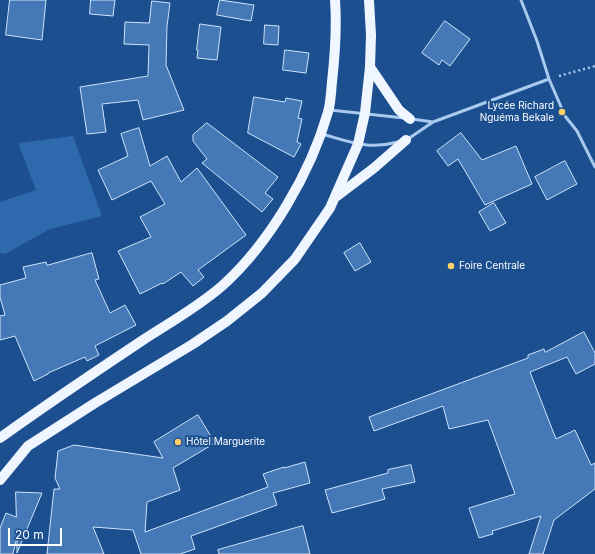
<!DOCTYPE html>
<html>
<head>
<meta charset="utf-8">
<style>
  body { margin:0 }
  #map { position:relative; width:595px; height:554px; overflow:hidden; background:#1b4f8f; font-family:Inter,sans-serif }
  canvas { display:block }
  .scale { position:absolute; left:8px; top:528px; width:54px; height:18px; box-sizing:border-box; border:2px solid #fff; border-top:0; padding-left:5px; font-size:12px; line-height:14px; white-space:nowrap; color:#fff; -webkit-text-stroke:3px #1b4f8f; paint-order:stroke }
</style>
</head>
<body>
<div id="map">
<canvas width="595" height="554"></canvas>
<div class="scale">20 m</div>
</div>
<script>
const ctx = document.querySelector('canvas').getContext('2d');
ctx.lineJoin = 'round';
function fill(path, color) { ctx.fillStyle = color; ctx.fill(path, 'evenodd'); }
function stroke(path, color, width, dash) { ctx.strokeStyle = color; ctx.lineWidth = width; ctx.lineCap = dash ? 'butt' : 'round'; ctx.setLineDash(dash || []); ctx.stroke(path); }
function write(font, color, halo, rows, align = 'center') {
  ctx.font = font + ' Inter,sans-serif'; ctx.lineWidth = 4; ctx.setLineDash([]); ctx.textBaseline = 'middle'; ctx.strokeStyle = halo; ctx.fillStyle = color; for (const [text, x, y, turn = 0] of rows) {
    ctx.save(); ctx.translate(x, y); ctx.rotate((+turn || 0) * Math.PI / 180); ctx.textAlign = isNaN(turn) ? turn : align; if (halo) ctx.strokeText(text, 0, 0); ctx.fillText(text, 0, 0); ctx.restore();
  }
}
fill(new Path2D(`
  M73,136L102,216L50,229L5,254L0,253V202L36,190L18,143Z`), '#2e69ad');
const building = new Path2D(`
  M10,0H46L42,40L6,35Z
  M91,0H115L113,16L90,14Z
  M220,0L254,5L251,21L217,15Z
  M152,1L170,3L167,26L166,65L184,110L143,120L138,100L102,104L106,132L87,134L80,87L148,76L149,45L124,44L125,22L149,23Z
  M445,21L470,39L450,66L442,60L439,65L422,53Z
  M200,24L221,27L217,60L197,58L198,50H197Z
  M265,25L279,26L278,45L264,44Z
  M285,50L309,53L306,73L283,70Z
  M254,97L285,102L286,98L302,101L298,118L302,119L297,142L301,144L294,157L248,133Z
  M207,123L278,177L265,193L273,199L262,212L202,163L207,159L193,141V135Z
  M139,128L150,166L167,156L181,182L197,168L246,235L198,270L204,277L193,286L181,272L163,284L162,283L140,294L118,251L151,237L140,217L165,204L151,181L112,200L98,170L128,156L121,134Z
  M461,133L482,160L516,146L532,184L485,205L458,159L448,166L437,151Z
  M565,161L577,184L547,200L535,177Z
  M494,203L506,223L490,231L479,212Z
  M360,243L371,262L355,271L344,253Z
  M92,253L99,279L95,280L110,313L125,305L136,325L95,346L99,355L87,361L85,357L48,373V374L34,381L15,336L0,340V316L5,315L0,297V285L26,278L23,267L46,262L47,265Z
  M584,332L595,353V364L576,374L567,357L530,372L556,439L575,430L591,465L595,463V489L554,520L543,554H529L541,516L492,531L493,534L479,538L469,508L515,494L488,420L449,429L443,406L374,431L369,417L528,358V355L544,349L545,352Z
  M198,415L215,443L173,468L180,490L147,502L145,532L268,487L263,474L284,467V468L305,462L310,483L273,493L277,505L191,536L195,549L180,554H141L133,530L93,527L104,554H47L54,489H60L55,478L58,451L74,445L163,458L154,442Z
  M411,465L415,482L382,489L385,499L332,513L325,490L388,473V470Z
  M16,492L42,493L17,553V536L13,554H0V528L6,513L16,517Z
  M303,526L310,554H219L218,550Z`);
fill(building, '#4478b7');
stroke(building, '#cfe3fa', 1);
stroke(new Path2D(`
  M559,76L595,66`), '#a9c9ee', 2.5, [2, 3]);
stroke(new Path2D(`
  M521,0L537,41L549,79L565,116L577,131L595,167
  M330,110L404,118
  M412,119L433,122
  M322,134C351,142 368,150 398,142
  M408,139L433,122L549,79`), '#a9c9ee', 3);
stroke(new Path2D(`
  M370,67L399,110L410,119
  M337,196L374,168L406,140
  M0,438C47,404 95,372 143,340C169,323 198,307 222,286C270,243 311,172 328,112C331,102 331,91 332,82C335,55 337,27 335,0
  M0,480L28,446L95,403L193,344L227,321L262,293L295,259L330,208L358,144L365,113L370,67L371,35L369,0`), '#f0f6ff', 10);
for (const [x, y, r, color] of [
  [562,112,4,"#ffd166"],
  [451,266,4,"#ffd166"],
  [178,442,4,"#ffd166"]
]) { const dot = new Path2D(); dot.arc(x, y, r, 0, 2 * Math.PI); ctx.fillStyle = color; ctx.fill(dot); stroke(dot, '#1b4f8f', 1.5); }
write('10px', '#fff', '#1b4f8f', [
  ["Lycée Richard",554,106,"right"],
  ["Nguéma Bekale",554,118,"right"],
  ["Foire Centrale",459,266],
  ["Hôtel Marguerite",186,442]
], 'left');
</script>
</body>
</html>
